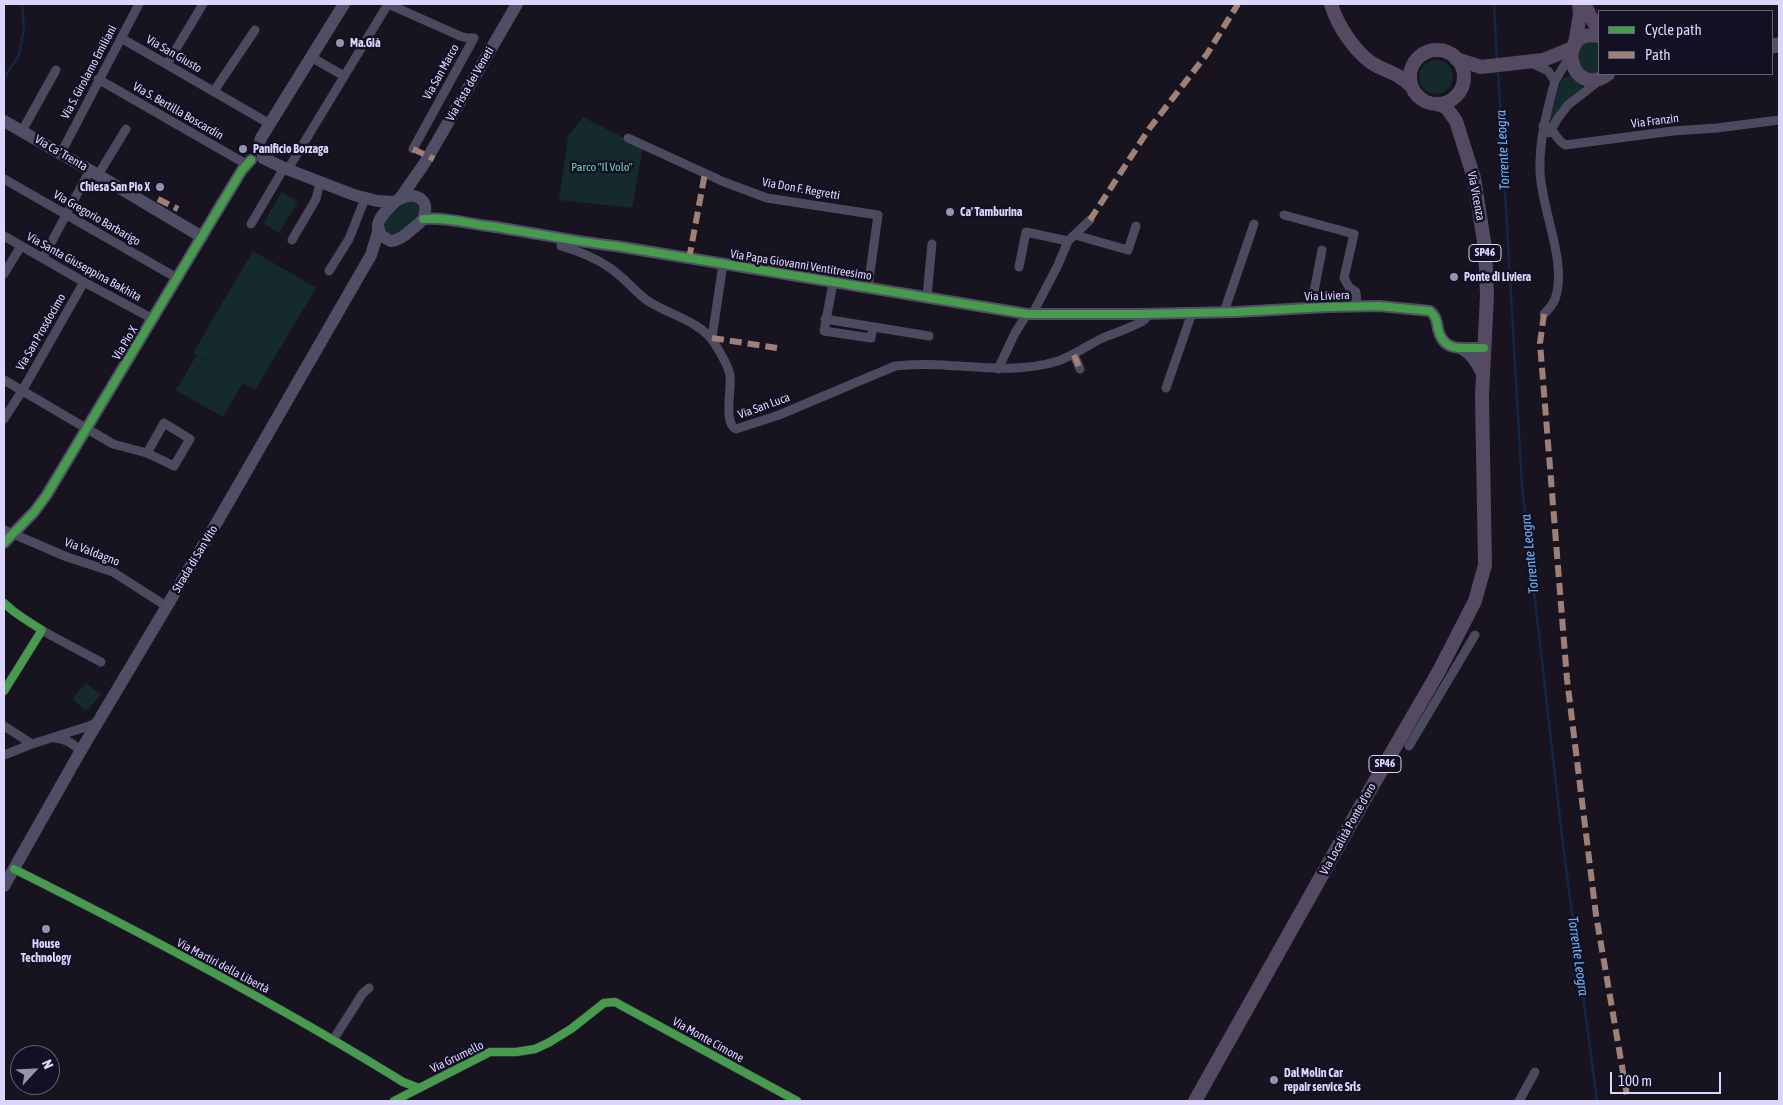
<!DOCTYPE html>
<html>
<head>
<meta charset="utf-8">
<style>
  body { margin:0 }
  #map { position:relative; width:1783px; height:1105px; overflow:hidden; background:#17141f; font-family:"Asap Condensed",sans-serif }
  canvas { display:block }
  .frame { position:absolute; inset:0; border:5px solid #dbd6fc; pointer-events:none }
  .legend { position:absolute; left:1598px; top:10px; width:175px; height:65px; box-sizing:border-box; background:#141024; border:1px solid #645f7a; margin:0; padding:6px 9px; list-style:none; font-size:15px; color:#dbd6fc }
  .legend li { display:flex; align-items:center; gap:10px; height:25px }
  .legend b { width:25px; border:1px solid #645f7a }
  .north { position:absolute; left:10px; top:1045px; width:50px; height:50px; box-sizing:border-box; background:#141024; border:1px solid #645f7a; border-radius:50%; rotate:65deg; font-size:14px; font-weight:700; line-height:20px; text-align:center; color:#dbd6fc }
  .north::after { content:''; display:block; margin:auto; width:18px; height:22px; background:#9692af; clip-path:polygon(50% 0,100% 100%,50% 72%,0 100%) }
  .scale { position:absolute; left:1610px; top:1072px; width:111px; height:22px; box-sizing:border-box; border:2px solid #dbd6fc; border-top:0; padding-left:6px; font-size:15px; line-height:18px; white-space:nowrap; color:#dbd6fc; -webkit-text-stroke:4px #141024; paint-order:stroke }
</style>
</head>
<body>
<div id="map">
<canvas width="1783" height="1105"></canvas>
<div class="frame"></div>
<ul class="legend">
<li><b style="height:6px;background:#469c4c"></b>Cycle path</li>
<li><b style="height:6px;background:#9e8076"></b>Path</li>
</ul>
<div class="north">N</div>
<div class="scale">100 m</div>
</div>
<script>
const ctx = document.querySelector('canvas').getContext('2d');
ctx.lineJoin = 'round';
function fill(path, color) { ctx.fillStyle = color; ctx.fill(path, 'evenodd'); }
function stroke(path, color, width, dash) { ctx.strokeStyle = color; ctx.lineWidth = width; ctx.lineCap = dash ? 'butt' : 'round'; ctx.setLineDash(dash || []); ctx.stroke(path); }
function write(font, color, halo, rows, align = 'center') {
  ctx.font = font + ' "Asap Condensed",sans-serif'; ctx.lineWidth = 5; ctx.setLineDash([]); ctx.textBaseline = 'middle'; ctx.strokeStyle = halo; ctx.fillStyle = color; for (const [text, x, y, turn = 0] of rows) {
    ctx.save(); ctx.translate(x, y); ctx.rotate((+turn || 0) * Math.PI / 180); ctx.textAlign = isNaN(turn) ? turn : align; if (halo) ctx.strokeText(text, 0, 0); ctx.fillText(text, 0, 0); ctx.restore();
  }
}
fill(new Path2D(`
  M1599,41V73L1589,74L1579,68L1577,51L1584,42Z
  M1419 77a17 17 0 1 1 34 0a17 17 0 1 1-34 0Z
  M1570,75L1582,85V89L1562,105L1551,122L1549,121L1561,80Z
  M583,117L643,148L632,208L559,200L568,136Z
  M282,192L298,202L279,233L263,223Z
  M407,200L418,203L420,211C415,221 394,245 384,227L385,220Z
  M253,251L316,288L255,390L243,383L223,417L176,390L196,356L211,364L193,353Z
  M86,683L101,695L86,711L72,699Z`), '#142a2b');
stroke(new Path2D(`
  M1494,4L1497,60
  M1498,70L1522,486L1563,845L1597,1101
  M4,78L19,55L24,29L22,4`), '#142646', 2.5);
stroke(new Path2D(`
  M388,4L460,36L467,38H474L413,149
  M121,38L270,124
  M311,57L344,76
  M1531,63L1548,71L1555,81C1547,111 1539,140 1540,171C1541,209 1568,263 1555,299C1553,305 1548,310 1544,314
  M167,64L203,4
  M98,79L246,164
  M1555,81L1565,64L1571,58
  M214,91L255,30
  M1543,126C1558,131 1553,137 1565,145L1673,131L1717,128L1779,120
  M22,131L56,70
  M1549,133L1558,118L1568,105L1600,80
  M628,138L724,182L767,198L878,215L868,287
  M61,153L139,4
  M288,169L388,4
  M98,175L126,129
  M4,179L177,278
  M1284,215L1354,234L1344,278L1349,287L1356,292L1357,306
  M251,224L284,168
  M1075,235L1128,250L1136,226
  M4,236L84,282L153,319
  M561,239V246C578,251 596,258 610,268C624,277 634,291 648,301C669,315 701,321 715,344C720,353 728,364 730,375C732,388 723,423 736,429L779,415L895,366C949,359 1003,378 1058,361C1075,355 1089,344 1105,337C1113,334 1140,324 1144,320C1146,319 1147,316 1148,314
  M292,240L316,199L320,183
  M43,258L90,170
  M1019,267L1026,232L1068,241
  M329,271L349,239L364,201
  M4,274L21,246
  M833,283L824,331L871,338L873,327
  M927,296L932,244
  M1311,307L1322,250
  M1224,312L1254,224
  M1033,313L1058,265L1068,241L1090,220
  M825,319L929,336
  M712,338L723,264
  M1074,355L1080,369
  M998,369L1015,333L1027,314
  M4,380L113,444L147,453L174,466L190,439L164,423L147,453
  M1166,388L1192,313
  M4,419L22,391L84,282
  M4,530L67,557L113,572L166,606
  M4,603C32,628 68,644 101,662
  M4,691L42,630
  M4,726L32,744
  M55,738C66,739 74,743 80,752
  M1409,746L1475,635
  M4,755L32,744L89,726L97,722
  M14,869C146,935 277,1004 403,1082L419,1088
  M333,1040L363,993L369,988
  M394,1101L490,1052H516L535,1049L548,1043L571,1029L604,1003L615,1002L797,1101
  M1519,1101L1535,1072`), '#4c4a5f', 9);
stroke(new Path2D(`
  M4,121L98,175L202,237
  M258,150L261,138L344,4
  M263,158L284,168L354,195L377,201L395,202C409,190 431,196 424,216C423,222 415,226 411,230C405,236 399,240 391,241C366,230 382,214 395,202
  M401,197L424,164L517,4
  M423,219C442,217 462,222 481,225C526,231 571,241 616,246L1027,314H1139L1236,312L1327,307L1379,306L1430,311C1436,316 1437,322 1438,329C1444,354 1464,347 1484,348
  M1461,348C1473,355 1477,364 1483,376
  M4,543L34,512L46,496L219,208L242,170L251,160
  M4,886L80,752L220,517L371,255L379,229`), '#4f4e65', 12);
stroke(new Path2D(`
  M1331,4C1337,25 1358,58 1379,67C1392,73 1402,76 1412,87
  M1584,4L1599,32
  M1599,36C1553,27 1571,102 1608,74
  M1575,44L1580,14L1579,4
  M1410 77a27 27 0 1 1 54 0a27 27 0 1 1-54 0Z
  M1456,59L1481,67L1543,60L1573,48
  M1195,1101L1363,802L1439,671L1475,601L1485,565L1482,396L1487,295L1485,248L1474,178L1456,121L1446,107L1437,104`), '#544b63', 14);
stroke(new Path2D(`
  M1772,46L1779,45`), '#5c4b5f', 15);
stroke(new Path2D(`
  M413,149L434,159
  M158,199L178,209
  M1090,220L1149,129L1207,54L1238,4
  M689,259L705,173
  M1544,314L1540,343L1567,679L1596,915L1628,1101
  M712,338L777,348
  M1074,355L1080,369`), '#9e8076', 6, [12, 6]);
stroke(new Path2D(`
  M423,219C442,217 462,222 481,225C526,231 571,241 616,246L1027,314H1139L1236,312L1327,307L1379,306L1430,311C1436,316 1437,322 1438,329C1444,354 1464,347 1484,348
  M4,543L34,512L46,496L219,208L242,170L251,160
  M4,603L14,612L42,630L4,691
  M14,869C146,935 277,1004 403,1082L419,1088
  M394,1101L490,1052H516L535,1049L548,1043L571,1029L604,1003L615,1002L797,1101`), '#469c4c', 8);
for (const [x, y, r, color] of [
  [340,43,5,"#9692af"],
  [243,149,5,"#9692af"],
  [160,187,5,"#9692af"],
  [950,212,5,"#9692af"],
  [1454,277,5,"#9692af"],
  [46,929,5,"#9692af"],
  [1274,1080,5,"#9692af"]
]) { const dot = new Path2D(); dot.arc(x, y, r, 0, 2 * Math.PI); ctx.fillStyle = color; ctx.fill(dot); stroke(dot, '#141024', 2); }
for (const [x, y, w] of [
  [1485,253,32],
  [1385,764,32]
]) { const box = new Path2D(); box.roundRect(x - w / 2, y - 8.5, w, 17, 4); ctx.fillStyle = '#141024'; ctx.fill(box); stroke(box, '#dbd6fc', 1); }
write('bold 11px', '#dbd6fc', null, [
  ["SP46",1485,253],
  ["SP46",1385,764]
]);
write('bold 12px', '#dbd6fc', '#141024', [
  ["Ma.Già",350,43],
  ["Panificio Borzaga",253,149],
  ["Chiesa San Pio X",150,187,"right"],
  ["Ca' Tamburina",960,212],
  ["Ponte di Liviera",1464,277],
  ["House",46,944,"center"],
  ["Technology",46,958,"center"],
  ["Dal Molin Car",1284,1073],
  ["repair service Srls",1284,1087]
], 'left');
write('12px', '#dbd6fc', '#141024', [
  ["Via San Giusto",174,54,30],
  ["Via S. Girolamo Emiliani",89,72,-62],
  ["Via San Marco",441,72,-61],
  ["Via Pista dei Veneti",470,84,-60],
  ["Via S. Bertilla Boscardin",178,111,30],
  ["Via Franzin",1655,121,-7],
  ["Via Ca' Trenta",61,153,30],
  ["Via Don F. Regretti",801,189,10],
  ["Via Vicenza",1476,196,79],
  ["Via Gregorio Barbarigo",97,218,30],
  ["Via Papa Giovanni Ventitreesimo",801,265,9],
  ["Via Santa Giuseppina Bakhita",84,267,29],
  ["Via Liviera",1327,296,-2],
  ["Via San Prosdocimo",41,332,-60],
  ["Via Pio X",125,343,-59],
  ["Via San Luca",764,406,-20],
  ["Via Valdagno",92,552,21],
  ["Strada di San Vito",195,559,-59],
  ["Via Località Ponte d'oro",1348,829,-61],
  ["Via Martiri della Libertà",223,966,28],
  ["Via Monte Cimone",708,1040,29],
  ["Via Grumello",457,1057,-26]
]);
write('12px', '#68d7bd', '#141024', [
  ["Parco \"Il Volo\"",602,167]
]);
write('italic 14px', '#6cb3f4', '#141024', [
  ["Torrente Leogra",1503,150,-93],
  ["Torrente Leogra",1530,554,-96],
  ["Torrente Leogra",1578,956,82]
]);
</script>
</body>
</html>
